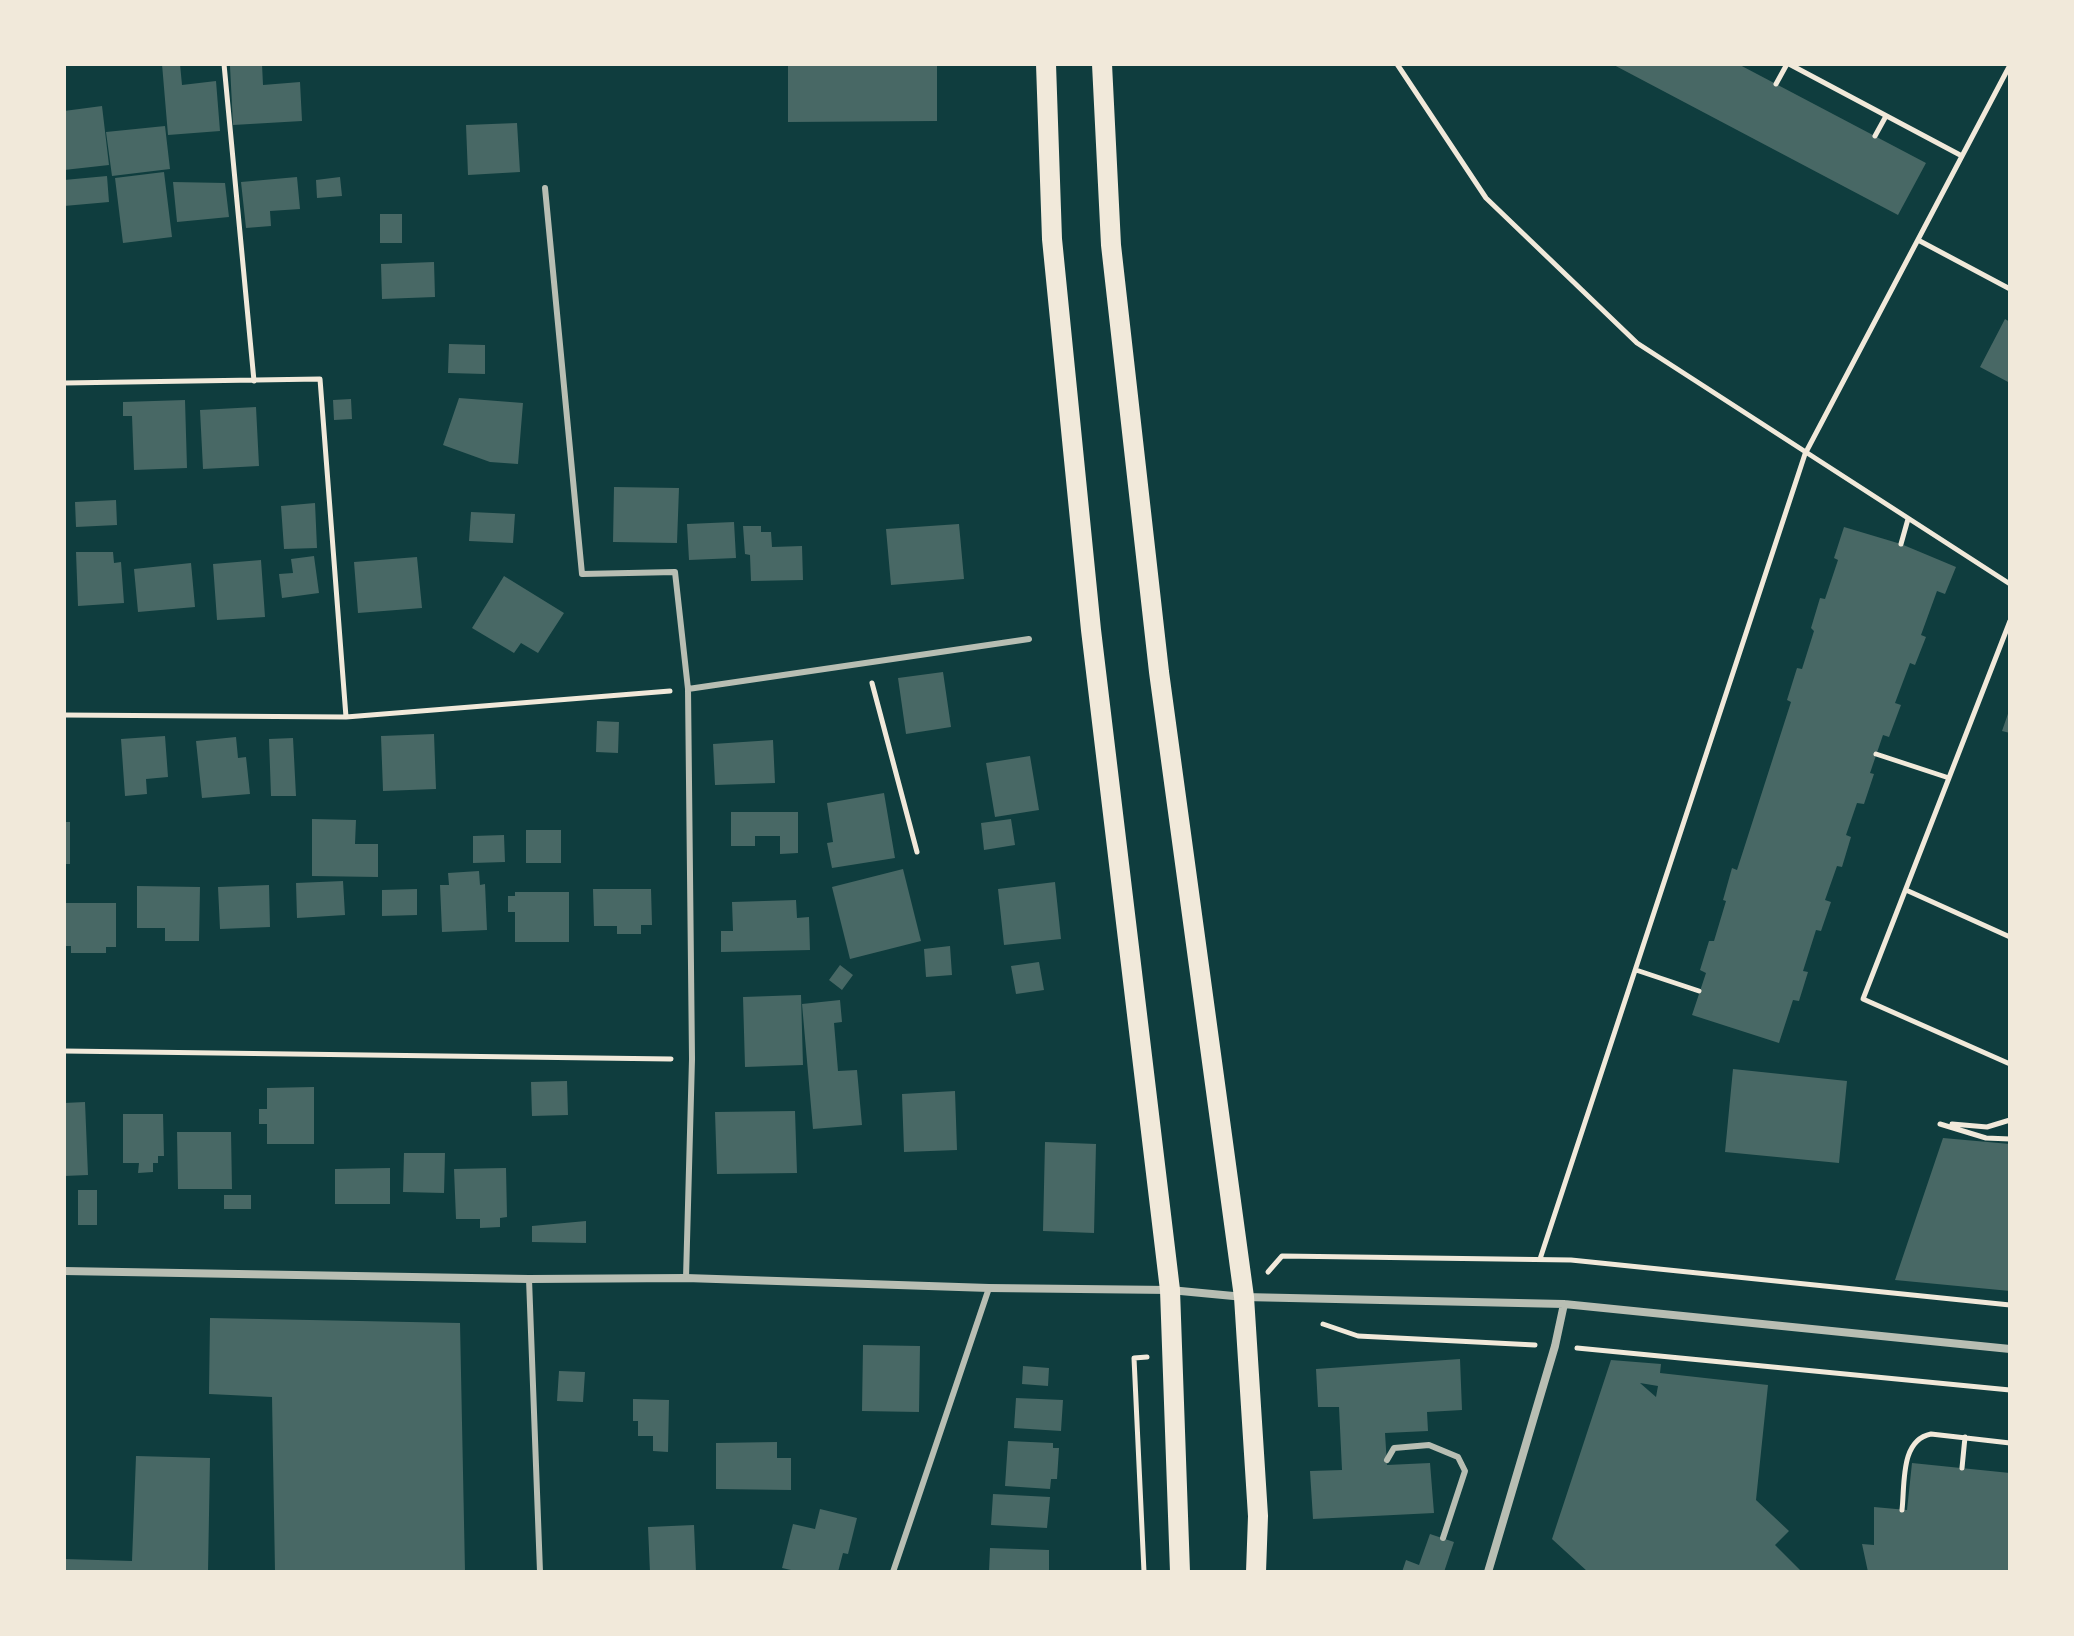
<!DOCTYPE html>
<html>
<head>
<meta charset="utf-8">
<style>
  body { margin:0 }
  #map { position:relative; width:2074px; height:1636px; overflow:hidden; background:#0f3d3e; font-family:Cabin,sans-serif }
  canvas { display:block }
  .frame { position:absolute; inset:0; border:66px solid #f1e9da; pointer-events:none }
</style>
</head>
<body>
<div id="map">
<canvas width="2074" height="1636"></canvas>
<div class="frame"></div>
</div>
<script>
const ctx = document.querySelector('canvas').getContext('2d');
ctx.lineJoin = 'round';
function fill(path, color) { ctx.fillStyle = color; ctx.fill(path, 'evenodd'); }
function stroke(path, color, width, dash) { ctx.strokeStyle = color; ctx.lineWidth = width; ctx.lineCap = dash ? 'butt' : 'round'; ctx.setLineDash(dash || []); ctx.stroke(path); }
fill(new Path2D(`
  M162,64H180L182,85L216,81L220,131L168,135Z
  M262,64L263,85L300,82L302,121L233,125L230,66Z
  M788,64H937V121L788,122Z
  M1612,64H1738L1926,163L1898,215Z
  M102,106L109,165L64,170V111Z
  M517,123L520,172L468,175L466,125Z
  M165,126L170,169L112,176L106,132Z
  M164,172L172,237L123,243L115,178Z
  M107,176L109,202L64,206V180Z
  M297,177L300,209L270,211L271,226L246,228L241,182Z
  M340,177L342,196L317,198L316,180Z
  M173,182L225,183L229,217L177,222Z
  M380,214H402V243H380Z
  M434,262L435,297L382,299L381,264Z
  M2005,319L2010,322V383L1980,367Z
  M449,344L485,345V374L448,373Z
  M459,398L523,403L518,464L490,462L443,445Z
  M351,399L352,419L334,420L333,400Z
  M185,400L187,468L134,470L132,416H123V402Z
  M256,407L259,466L203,469L200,410Z
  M614,487L679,488L677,543L613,542Z
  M116,500L117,525L76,527L75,502Z
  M315,503L317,548L284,549L281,506Z
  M471,512L515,514L513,543L469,541Z
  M734,522L736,558L689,560L687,524Z
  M959,524L964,579L891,585L886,529Z
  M743,526H761V532H771L772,547L802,546L803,580L751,581L750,555L745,554Z
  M1844,527L1901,544L1956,567L1945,594L1937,591L1921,635L1926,637L1915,665L1910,663L1895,703L1901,705L1889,737L1883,735L1870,773L1874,774L1864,804L1857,803L1846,835L1851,837L1842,867L1837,866L1825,900L1831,902L1821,931L1816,930L1803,971L1808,972L1799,1001L1793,1000L1779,1043L1692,1015L1706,973L1700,970L1709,941H1714L1726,901L1723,900L1732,868L1737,870L1791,702L1787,700L1797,668L1802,669L1814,631L1811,628L1820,598L1825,599L1838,560L1834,558Z
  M76,552H113L114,563L121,562L124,603L78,606Z
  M314,556L319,593L282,598L279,574L293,573L291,559Z
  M417,557L422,608L358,613L354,562Z
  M261,560L265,617L217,620L213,564Z
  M191,563L195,607L138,612L134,569Z
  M504,576L564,613L538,653L521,643L514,653L472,628Z
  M943,672L951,727L906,734L898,678Z
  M2010,708V733L2002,731Z
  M597,721L619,722L618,753L596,752Z
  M434,734L436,789L383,791L381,736Z
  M165,736L168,777L146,779L147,794L125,796L121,739Z
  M236,737L238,758L246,757L250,794L202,798L196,741Z
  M293,738L296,796H271L269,739Z
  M773,740L775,783L715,785L713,744Z
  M1030,756L1039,810L995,817L986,763Z
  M884,793L895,858L832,868L827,843L833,842L827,803Z
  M731,812H798V853L780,854V836H755V846H731Z
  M312,819L356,820L355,844H378V877L312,876Z
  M1011,819L1015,845L984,850L981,823Z
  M64,822H70V864H64Z
  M526,830H561V863H526Z
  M504,835L505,862L473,863V836Z
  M903,869L921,941L850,959L832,887Z
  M479,871L480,885L485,884L487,930L442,932L440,885H449L448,873Z
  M343,881L345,915L297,918L296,883Z
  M1055,882L1061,939L1004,945L998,889Z
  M269,885L270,927L220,929L218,887Z
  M137,886L200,887L199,941H165V928H137Z
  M417,889V915L382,916V890Z
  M593,889H651L652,925H641V934H617V926H594Z
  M515,892H569V942H515V912H508V896H515Z
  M796,900L797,918L809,917L810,950L721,952V931H733L732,902Z
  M64,903H116V947H106V953H71V946H64Z
  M950,946L952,975L926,977L924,949Z
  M1039,962L1044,990L1016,994L1011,966Z
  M840,965L853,975L842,990L829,980Z
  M801,995L803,1065L745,1067L743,997Z
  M840,1000L842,1022L834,1023L838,1071L857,1070L862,1125L813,1129L802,1004Z
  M1733,1069L1847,1081L1839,1163L1725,1152Z
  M567,1081L568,1115L532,1116L531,1082Z
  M314,1087V1144H267V1124H259V1109H267V1088Z
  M955,1091L957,1150L904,1152L902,1094Z
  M85,1102L88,1175L64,1176V1103Z
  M795,1111L797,1173L717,1174L715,1112Z
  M123,1114H163L164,1156H158V1163H153V1172L138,1173L139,1163H123Z
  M177,1132H231L232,1189H178Z
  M1943,1138L2010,1144V1291L1895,1280Z
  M1045,1142L1096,1144L1094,1233L1043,1231Z
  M404,1153H445L444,1193L403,1192Z
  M390,1168V1204H335V1169Z
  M506,1168L507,1217L500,1218V1227L480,1228V1219H456L454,1169Z
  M78,1190H97V1225H78Z
  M224,1195H251V1209H224Z
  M586,1221V1243L532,1242V1226Z
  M210,1318L460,1323L465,1572H275L272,1397L209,1394Z
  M863,1345L920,1346L919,1412L862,1411Z
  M1460,1359L1462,1410L1427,1412L1428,1431L1385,1433L1387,1465L1430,1463L1434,1513L1313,1519L1310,1471L1342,1470L1339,1407H1318L1316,1369Z
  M1611,1360L1661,1364L1660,1373L1768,1385L1756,1500L1789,1531L1775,1545L1802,1572H1588L1552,1539ZM1640,1383L1658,1386L1656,1397Z
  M1023,1366L1049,1368L1048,1386L1022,1384Z
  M559,1371L585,1372L583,1402L557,1401Z
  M1016,1398L1063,1400L1061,1431L1014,1428Z
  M633,1399L669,1400L668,1452L653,1451V1436H638V1421H633Z
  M1008,1441L1053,1443V1448H1059L1057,1479H1051L1050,1489L1005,1486Z
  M777,1442V1458H791V1490L716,1489V1443Z
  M136,1456L210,1458L208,1572H64V1559L132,1561Z
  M1912,1463L2010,1473V1572H1868L1862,1544L1874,1545V1507L1907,1510Z
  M993,1494L1050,1497L1047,1528L991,1525Z
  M820,1509L857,1518L848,1554L843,1553L838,1572H800L782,1568L793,1524L815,1529Z
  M694,1525L696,1572H650L648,1527Z
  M1430,1534L1454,1542L1444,1572H1402L1406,1560L1419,1565Z
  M990,1548L1049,1550V1572H989Z`), '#486865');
stroke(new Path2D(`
  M224,64L254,381
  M1397,64L1486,198L1637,343L2010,584
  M1789,64L1962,156
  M1776,84L1787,64
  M1875,136L1886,116
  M1918,240L2010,289
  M64,383L320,379L346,717
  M1901,544L1908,519
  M2010,621L1863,999L2010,1064
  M872,683L917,852
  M64,715L346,717L670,691
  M1876,754L1949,778
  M1906,890L2010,937
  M1636,970L1699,991
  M64,1051L671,1059
  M1940,1124L1986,1138L2010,1139
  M1952,1124L1987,1127L2010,1120
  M1540,1259L1805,454L2010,65
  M1268,1272L1282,1256L1571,1260L2010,1305
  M1323,1324L1358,1336L1535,1345
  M1577,1348L2010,1390
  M1962,1468L1965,1437
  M1902,1510C1905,1484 1900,1440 1931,1434L2010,1443
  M1144,1572L1134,1358L1147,1357`), '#f1e9da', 5);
stroke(new Path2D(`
  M545,188L582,574L675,572L688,689L692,1059L686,1278
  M688,689L1029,639
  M529,1279L540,1572
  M1387,1460L1394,1448L1429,1445L1458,1457L1465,1471L1443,1538
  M893,1572L989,1288`), '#b8beb3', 6);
stroke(new Path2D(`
  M64,1271L529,1279L686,1278L989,1288L1170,1290L1244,1297L1564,1304L2010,1349
  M1488,1572L1555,1346L1564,1304`), '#b8beb3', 8);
stroke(new Path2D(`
  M1046,64L1052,239L1091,630L1170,1290L1180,1572
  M1102,64L1111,245L1159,672L1244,1297L1258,1516L1256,1572`), '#f1e9da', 20);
</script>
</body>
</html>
